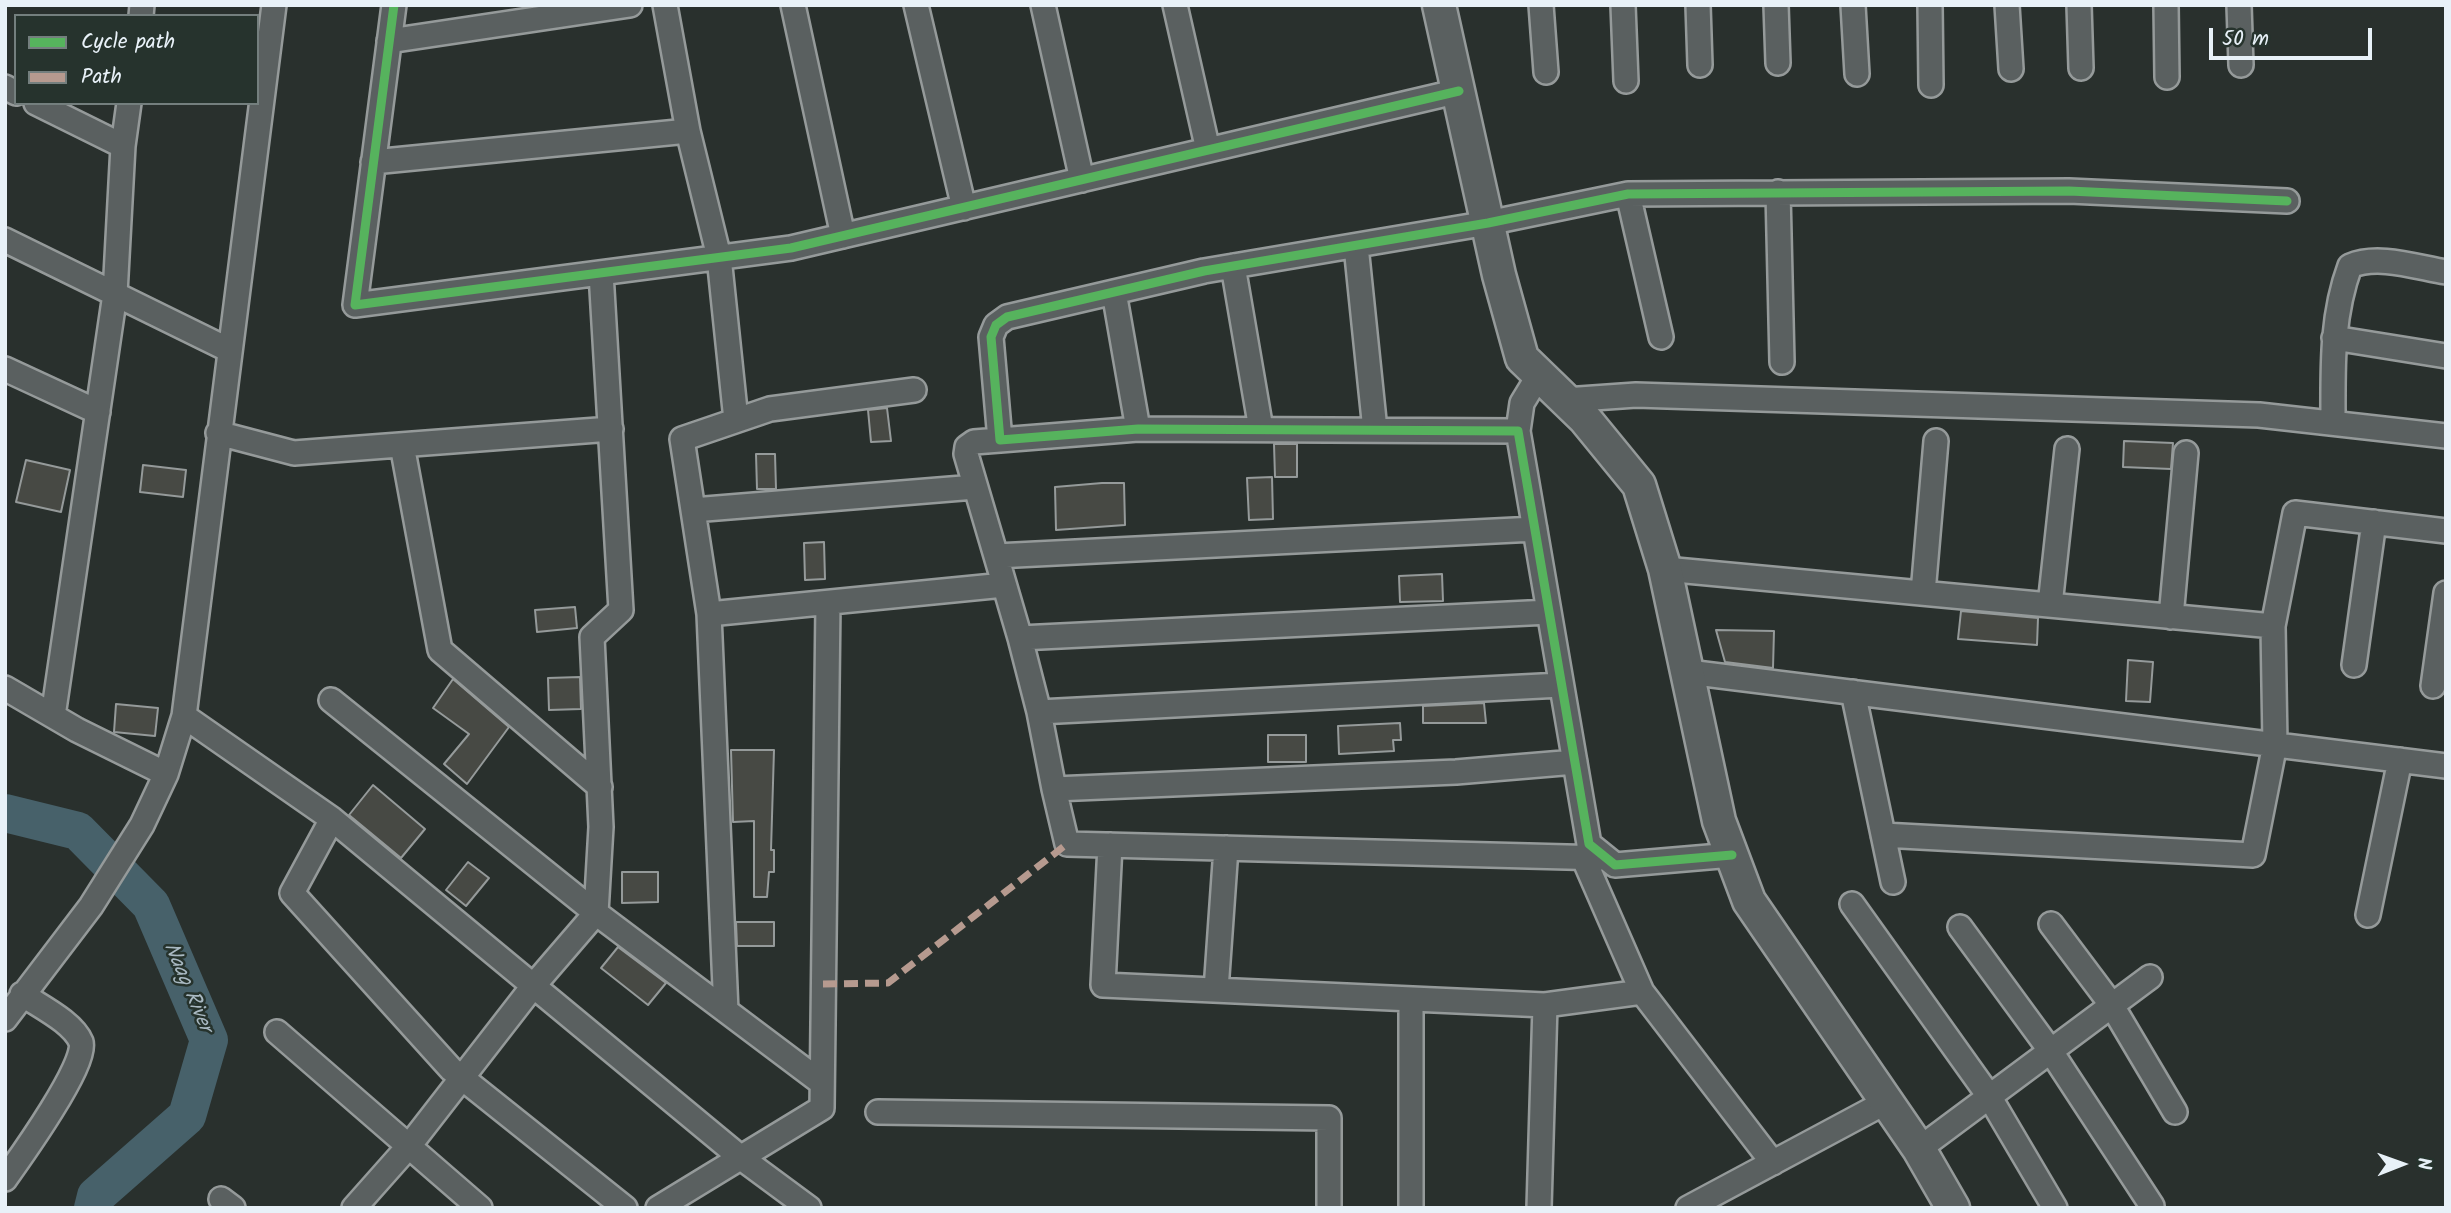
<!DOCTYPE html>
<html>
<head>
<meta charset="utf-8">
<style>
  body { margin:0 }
  #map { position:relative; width:2451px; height:1213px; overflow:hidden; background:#29302d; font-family:Kalam,sans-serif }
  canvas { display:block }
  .frame { position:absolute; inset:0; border:7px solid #e8f1f8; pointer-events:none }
  .legend { position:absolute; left:14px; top:14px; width:245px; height:91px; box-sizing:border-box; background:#26332d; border:2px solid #747f7e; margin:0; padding:9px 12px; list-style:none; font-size:21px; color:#e8f1f8 }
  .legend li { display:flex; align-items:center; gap:14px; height:35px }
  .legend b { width:35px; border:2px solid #747f7e }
  .north { position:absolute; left:2367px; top:1129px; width:70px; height:70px; -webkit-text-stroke:5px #26332d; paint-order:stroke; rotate:89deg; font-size:19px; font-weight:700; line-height:28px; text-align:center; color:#e8f1f8 }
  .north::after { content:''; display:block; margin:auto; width:24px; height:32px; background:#e8f1f8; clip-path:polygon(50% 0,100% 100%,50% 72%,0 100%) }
  .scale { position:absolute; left:2209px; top:28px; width:163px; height:32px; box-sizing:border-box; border:4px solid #e8f1f8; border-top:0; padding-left:9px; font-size:21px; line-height:24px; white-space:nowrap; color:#e8f1f8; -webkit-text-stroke:5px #26332d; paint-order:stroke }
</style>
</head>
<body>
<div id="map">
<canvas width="2451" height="1213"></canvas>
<div class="frame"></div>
<ul class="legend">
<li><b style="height:9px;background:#56b35d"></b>Cycle path</li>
<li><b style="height:9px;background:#b69a8f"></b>Path</li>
</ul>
<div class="north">N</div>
<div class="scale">50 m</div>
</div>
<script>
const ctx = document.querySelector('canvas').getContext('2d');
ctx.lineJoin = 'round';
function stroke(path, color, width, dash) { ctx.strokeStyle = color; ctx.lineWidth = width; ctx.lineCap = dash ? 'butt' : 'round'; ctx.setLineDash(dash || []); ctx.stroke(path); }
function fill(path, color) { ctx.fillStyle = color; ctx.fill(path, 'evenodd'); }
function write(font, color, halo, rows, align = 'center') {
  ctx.font = font + ' Kalam,sans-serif'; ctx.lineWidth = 5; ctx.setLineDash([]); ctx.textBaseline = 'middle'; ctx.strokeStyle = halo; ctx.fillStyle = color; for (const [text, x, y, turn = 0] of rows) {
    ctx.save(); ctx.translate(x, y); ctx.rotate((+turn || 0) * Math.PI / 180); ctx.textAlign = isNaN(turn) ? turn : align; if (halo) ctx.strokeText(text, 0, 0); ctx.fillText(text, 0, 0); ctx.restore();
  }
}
stroke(new Path2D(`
  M5,813L78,831L151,905L209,1040L187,1116L96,1196L93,1208`), '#47616a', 38);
const building = new Path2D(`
  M887,408L891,441L871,442L868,410Z
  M2124,441L2173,443L2171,469L2123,467Z
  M1274,444H1297V477H1275Z
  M756,454H775L776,489H757Z
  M26,460L70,470L61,512L16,502Z
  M143,465L186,470L183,497L140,492Z
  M1272,477L1273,519L1249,520L1247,478Z
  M1102,483H1124L1125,525L1056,530L1055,487Z
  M824,542L825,579L805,580L804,543Z
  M1442,574L1443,601L1400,602L1399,576Z
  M575,607L577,628L537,632L535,610Z
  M1961,611L2038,618L2037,645L1958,639Z
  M1716,630L1774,631L1773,668L1725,662Z
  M2128,660L2153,662L2150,702L2126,701Z
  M580,677L581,709L549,710L548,678Z
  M453,679L509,727L467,784L444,764L469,734L433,708Z
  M1484,703L1486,723H1423V706Z
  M116,704L158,708L155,736L114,732Z
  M1400,723L1401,740H1393L1394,751L1339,754L1338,726Z
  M1268,735H1306V762H1268Z
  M731,750H774L771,850H774V872H769L767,897H754V821L733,822Z
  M373,785L425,829L401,858L349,815Z
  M468,862L489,878L466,906L446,890Z
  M622,872H658V902L622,903Z
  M736,922H774V946H737Z
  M618,947L666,983L648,1005L601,968Z`);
fill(building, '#474944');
stroke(building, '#959a9a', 2);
const street = new Path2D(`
  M394,5L355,305L791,248L1459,91
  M665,5L688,131L719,257L736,420
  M793,5L843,236
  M916,5L964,208
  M1043,5L1082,180
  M1175,5L1208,150
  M1541,5L1546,72
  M1623,5L1626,81
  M1698,5L1700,65
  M1776,5L1778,63
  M1853,5L1857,74
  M1930,5L1931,85
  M2007,5L2011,69
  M2079,5L2081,68
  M2166,5L2167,77
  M2239,5L2241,65
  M141,16L142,5
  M389,41L630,5
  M5,87L16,93
  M36,103L123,146
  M373,162L688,131
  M1778,192L1782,362
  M1628,194L1661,337
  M5,240L229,350
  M1356,246L1375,430
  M1233,266L1261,429
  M1114,292L1138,429
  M2334,338L2446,356
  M5,369L98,412
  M1565,400L1636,395L2259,415L2446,436
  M2333,423C2333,369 2331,317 2350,266C2378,254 2416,267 2446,272
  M1518,431L1522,403L1539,375
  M218,433L294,453L611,429
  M1000,440L974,442L967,447L966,454L996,556L1535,529
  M402,445L440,650L600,787
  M693,510L975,487
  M996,556L1020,638L1549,612
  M1665,569L2273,626
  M1923,593L1936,441
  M2050,605L2067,449
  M709,614L1004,585
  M2171,617L2186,453
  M1020,638L1039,712L1561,685
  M2354,665L2374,522
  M1688,672L2446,766
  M2433,686L2446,593
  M5,688L77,730L166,774L184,716L332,819L740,1157L809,1208
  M1853,692L1893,882
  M331,700L596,913L822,1083
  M1039,712L1054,789L1456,772L1575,762
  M53,716L115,294L123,146L129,103
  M184,716L274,5
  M1054,789L1067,844L1605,858
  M332,819L292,893L451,1069L625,1208
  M1883,835L2253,855L2275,744L2273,626L2295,513L2446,531
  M1110,845L1103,985L1545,1005L1642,992
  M1732,855L1615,865L1589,844L1518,431L1138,429L1000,440L991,337L996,325L1007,317L1204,271L1488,223L1628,194L2069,191L2287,201
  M1583,857L1642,992L1773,1163
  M1852,904L1989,1096L2055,1208
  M2368,915L2400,760
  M2051,924L2111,1004L2175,1112
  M1960,927L2050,1050L2152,1206
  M1216,990L1226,848
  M726,1011L709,614L682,439L770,409L914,390
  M5,1019L91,906L142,825L166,774
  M277,1032L480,1208
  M878,1112L1329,1118V1208
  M1919,1149L2150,977
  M5,1179C20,1158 88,1063 81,1042C73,1022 39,1006 22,994
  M221,1199L233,1208
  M354,1208L409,1146L534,985L596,913L601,827L592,637L621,610L601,273
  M658,1208L822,1108L828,603
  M1411,1208V999
  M1539,1208L1545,1005
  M1688,1208L1886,1102`);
const secondary = new Path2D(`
  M1439,5L1499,275L1522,358L1585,419L1639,485L1665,569L1719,821L1749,901L1919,1149L1953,1208`);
stroke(street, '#959a9a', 28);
stroke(secondary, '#959a9a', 37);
stroke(street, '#5a6060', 23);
stroke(secondary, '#5a6060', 32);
stroke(new Path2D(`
  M823,984L888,983L1067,844`), '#b69a8f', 7, [14, 7]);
stroke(new Path2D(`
  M394,5L355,305L791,248L1459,91
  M1732,855L1615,865L1589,844L1518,431L1138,429L1000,440L991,337L996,325L1007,317L1204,271L1488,223L1628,194L2069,191L2287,201`), '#56b35d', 9);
write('italic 21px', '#a9b9c2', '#26332d', [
  ["Naag River",186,988,67]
]);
</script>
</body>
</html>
